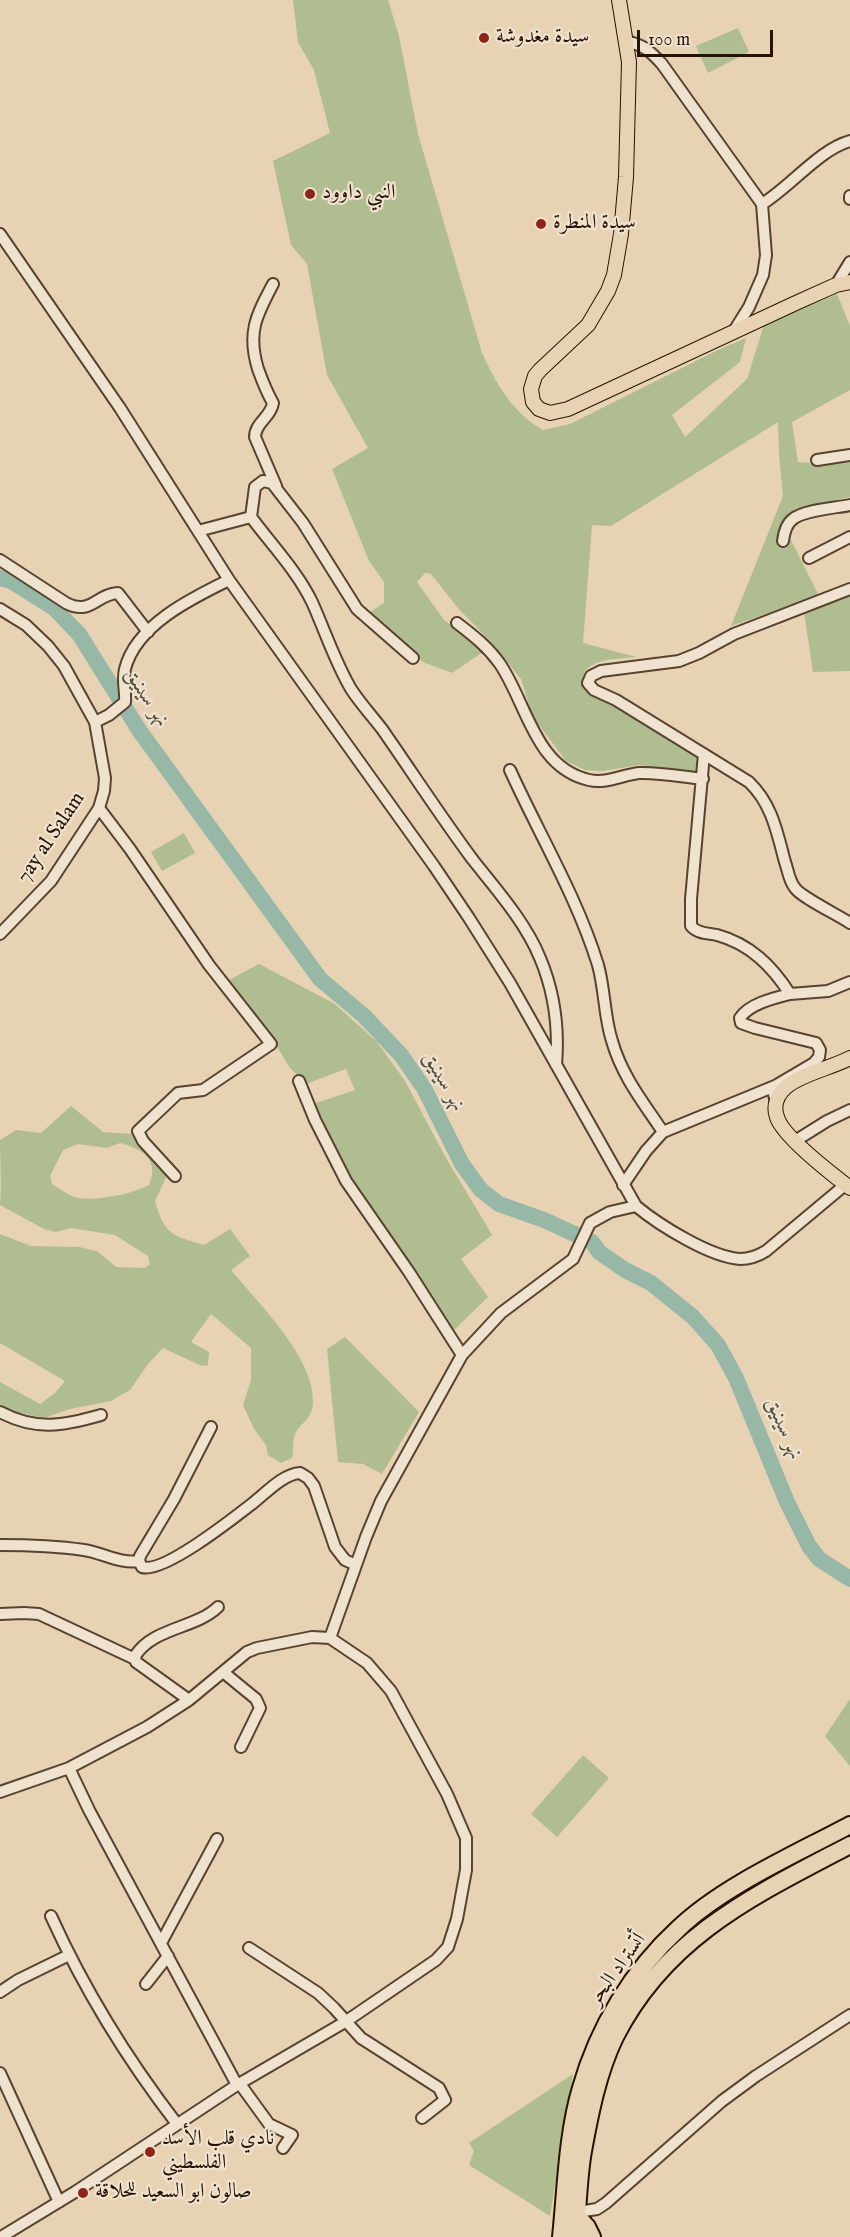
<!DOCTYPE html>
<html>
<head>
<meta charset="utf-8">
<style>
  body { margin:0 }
  #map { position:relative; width:850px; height:2237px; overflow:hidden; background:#e7d2b3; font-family:"IM FELL English",serif }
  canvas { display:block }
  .scale { position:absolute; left:637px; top:30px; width:136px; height:27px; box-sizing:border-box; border:3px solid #271303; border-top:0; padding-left:8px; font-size:18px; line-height:21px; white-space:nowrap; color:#271303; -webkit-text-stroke:4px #efe2ce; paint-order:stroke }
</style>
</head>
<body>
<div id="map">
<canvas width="850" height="2237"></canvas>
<div class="scale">100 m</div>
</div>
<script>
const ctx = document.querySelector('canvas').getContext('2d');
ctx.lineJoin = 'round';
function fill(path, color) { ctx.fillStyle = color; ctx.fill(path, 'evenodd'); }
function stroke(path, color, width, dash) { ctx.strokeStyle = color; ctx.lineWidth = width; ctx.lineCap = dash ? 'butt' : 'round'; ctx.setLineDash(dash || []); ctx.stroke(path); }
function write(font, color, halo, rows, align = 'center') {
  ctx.font = font + ' "IM FELL English",Amiri,serif'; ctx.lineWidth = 4.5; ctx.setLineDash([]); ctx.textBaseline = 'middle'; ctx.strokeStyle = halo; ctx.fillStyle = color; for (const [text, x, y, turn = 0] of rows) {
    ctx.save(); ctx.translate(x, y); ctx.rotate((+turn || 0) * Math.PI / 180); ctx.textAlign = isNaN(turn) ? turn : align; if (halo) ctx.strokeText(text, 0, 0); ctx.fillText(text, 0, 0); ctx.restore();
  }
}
fill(new Path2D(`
  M293,0H388L399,36L418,134L482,353C497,385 512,412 543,430L570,424L718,350L746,338L740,362L672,415L685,437L747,379L764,325L837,294L850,326V390L792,422L798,462L829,464L850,460V497L795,509L782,522L819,596L731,626L783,496L779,454L778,422L611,526L592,525L583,643L636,657C616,659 567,659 589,693L638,719L699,756L695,775L639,765L602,771L585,770L566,761L533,717L521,679L489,640L457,607L431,574L425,573L417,582L444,620L472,640L483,652L452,673L423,662L370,612L384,603V582L369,561L332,469L368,448L327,375L307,264L291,245L273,161L330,133L314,70L298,42Z
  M738,28L749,52L708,73L696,46Z
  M850,594V671L813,672L804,612Z
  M184,833L195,853L162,871L151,852Z
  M259,964L335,1004L377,1042L405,1081L446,1158L488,1228L492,1235L461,1259L488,1297L451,1333L353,1185L313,1104L355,1090L346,1069L306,1084L290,1068L260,1019L227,985V981Z
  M71,1106L103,1132L131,1134L168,1173L155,1201C165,1235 171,1235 204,1245L230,1229L250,1256L231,1270C258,1303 315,1358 313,1403C312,1420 299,1424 295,1434C292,1441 294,1451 292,1458L281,1463L268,1455L266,1445L254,1429L243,1405L251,1380V1348L211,1314L191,1342L209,1352L208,1365L202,1366L163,1348L148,1364L130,1390L111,1401L70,1409L44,1418L13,1411L0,1404V1382L40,1404L55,1393L65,1381L0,1343V1234L31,1246L79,1247L97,1251L116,1267L145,1268L150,1264L148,1256L115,1235L71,1228L56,1232L44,1229L0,1205C2,1184 0,1162 0,1140L16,1130L41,1133ZM120,1143C142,1149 160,1159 149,1185C132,1194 98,1201 78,1198C69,1196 60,1189 52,1184L50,1176L63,1150L78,1144L107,1148Z
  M345,1337L419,1412L382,1474L363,1464L338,1462L327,1349Z
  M850,1699V1766L825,1736Z
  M583,1755L609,1778L557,1837L531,1814Z
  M573,2074L550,2216L469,2165L474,2151L469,2143Z`), '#afbd91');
stroke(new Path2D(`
  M0,578L11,581L54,608L79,634L139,730L320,979L364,1016L401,1055L424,1088L462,1164L481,1190L499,1204L544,1220L592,1242L599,1252L625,1270L651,1283L693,1317L718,1345L736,1378L787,1502L809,1546L819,1559L850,1579`), '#98b8a7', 16);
const minor = new Path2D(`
  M627,42C643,44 651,52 662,64L762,204L766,255L763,275L749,307L734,331
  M850,196V199
  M762,204C790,187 820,149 850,141
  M0,234L120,408L229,580L434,866L469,918L510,983L636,1206C659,1225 710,1257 740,1259C750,1259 758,1256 766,1251L845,1185
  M273,284C256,316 247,333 258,369C262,380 267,393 273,403C271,417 255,423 255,437L276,486
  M836,285L850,262
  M817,460L850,455
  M251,517C271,544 297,571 312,602C325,631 335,662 351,689C360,703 372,716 382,729C412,772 441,817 473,860C496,889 526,923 540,958C554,991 559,1029 556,1065
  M198,531L251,517L255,487L263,481L272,483L303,523L357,609L413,658
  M783,541C784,533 786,524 793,519C804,510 835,508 850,505
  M809,558L850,537
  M0,560L66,603C91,616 96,594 118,593L148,632
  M850,589L734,634L699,653L679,661L601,671L591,676L588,683L594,690L616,700L749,782C772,804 777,832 785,862C788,870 789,881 795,888C801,897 838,915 850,923
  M0,609L26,625L48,646L64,666L95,722L105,778L104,791L99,808L51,881L0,934
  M457,623C474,636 488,647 500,664C527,704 535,768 589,780C606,784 622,775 639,773C659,772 683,777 703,779
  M95,722L109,715L125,702C126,691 122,680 125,669C136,625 192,598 229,580
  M704,754L691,899V926C698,934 708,933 717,935C750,944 772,966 790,994C774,998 749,1004 740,1018L741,1023L755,1028L812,1042L816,1043L820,1050L819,1057L814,1063L775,1086L774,1094L776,1103
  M510,770C539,834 577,897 598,965C605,990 604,1016 612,1041C622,1076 643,1102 663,1132
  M99,808L130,849L209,965L271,1044L203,1090L178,1093L138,1131L143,1141L175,1176
  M790,994L828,991L850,982
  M299,1081L315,1120L346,1181L409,1272L462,1355
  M795,1141L827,1121L850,1110
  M623,1185L646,1151L663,1132L775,1086
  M0,1412C36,1431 63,1426 101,1415
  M211,1427L174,1499L140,1556L139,1561L142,1567C163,1574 235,1517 253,1503C266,1493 283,1474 300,1473L308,1478L314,1486L335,1547L345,1560L356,1565
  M0,1545C28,1545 56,1546 84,1550C103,1553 120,1564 139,1561
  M0,1614L24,1613L39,1614L135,1659
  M330,1638L366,1537L381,1501L462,1355L501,1313L573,1259L590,1223L610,1212L636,1206
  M223,1672L256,1699L260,1708L241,1747
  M189,1700L136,1662L135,1656C154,1627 195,1629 218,1607
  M69,1768L89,1810L237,2085
  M0,1792L69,1768L147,1727L189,1700L247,1652L257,1648L312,1637L330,1638L367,1663L391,1691L447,1794L466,1838V1870L457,1919L448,1947L436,1960L345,2022L237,2085L75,2192L1,2237
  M51,1916C85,1991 127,2059 177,2124
  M161,1943L217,1839
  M249,1948L318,1993L334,2008L361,2038L439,2088L445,2100L422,2118
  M146,1984L168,1956
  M0,1992L18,1980L69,1955
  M0,2073L59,2202
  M240,2084L269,2124L292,2135L283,2148
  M578,2212L597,2209L606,2203L722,2101L756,2076L850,2015`);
const major = new Path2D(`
  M619,0L629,62L626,177L621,234L614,275L608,291L588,325L540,370L535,376L531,389L533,402L539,409L550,413L568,409L798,302L836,285L850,282
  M850,1058C831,1068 801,1074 786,1087C777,1095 773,1106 777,1117C782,1136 833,1175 850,1188`);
const highway = new Path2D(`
  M577,2216L587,2227L592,2237
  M561,2237C566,2190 567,2134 581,2088C598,2028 632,1971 679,1928C723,1886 796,1854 850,1825
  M575,2237C578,2209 578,2179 583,2151C590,2113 598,2072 615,2037C666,1936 755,1895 850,1845`);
stroke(minor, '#57432f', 14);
stroke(major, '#271303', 16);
stroke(highway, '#271303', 20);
stroke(minor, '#efe2ce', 10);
stroke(major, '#e7d2b3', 14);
stroke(highway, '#e7d2b3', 16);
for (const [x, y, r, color] of [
  [484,38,6,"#8f2418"],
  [310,194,6,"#8f2418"],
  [541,224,6,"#8f2418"],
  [150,2152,6,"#8f2418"],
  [83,2193,6,"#8f2418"]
]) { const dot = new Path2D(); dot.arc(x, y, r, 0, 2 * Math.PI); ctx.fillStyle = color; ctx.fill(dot); stroke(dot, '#efe2ce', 2); }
write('21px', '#271303', '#efe2ce', [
  ["سيدة مغدوشة",496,38],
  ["النبي داوود",322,194],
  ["سيدة المنطرة",553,224],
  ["نادي قلب الأسد",162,2140],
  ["الفلسطيني",162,2164],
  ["صالون ابو السعيد للحلاقة",95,2193]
], 'left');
write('21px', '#271303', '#efe2ce', [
  ["7ay al Salam",52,838,-56],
  ["أتستراد البحر",618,1970,-54]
]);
write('italic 22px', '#4f4d3c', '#efe2ce', [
  ["نهر سينيق",146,698,57],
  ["نهر سينيق",443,1082,60],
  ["نهر سينيق",783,1429,67]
]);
</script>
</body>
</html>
